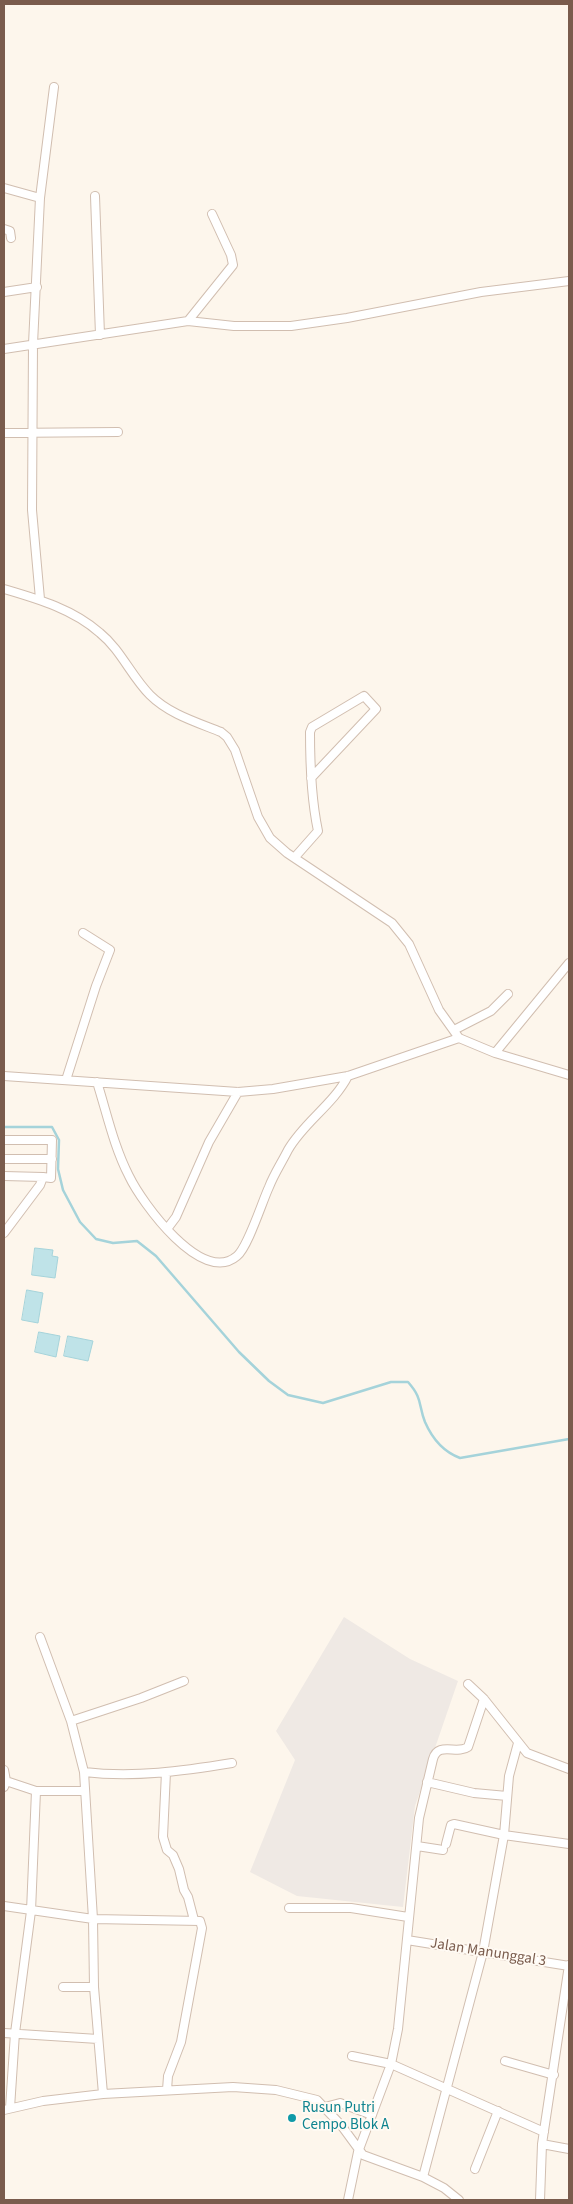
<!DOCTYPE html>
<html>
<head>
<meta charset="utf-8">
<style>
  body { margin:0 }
  #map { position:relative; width:573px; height:2204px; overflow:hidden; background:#fdf6ec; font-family:"Source Sans 3",sans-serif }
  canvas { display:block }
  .frame { position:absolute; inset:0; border:5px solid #7a5c4d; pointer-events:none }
</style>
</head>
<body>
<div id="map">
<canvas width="573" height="2204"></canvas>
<div class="frame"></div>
</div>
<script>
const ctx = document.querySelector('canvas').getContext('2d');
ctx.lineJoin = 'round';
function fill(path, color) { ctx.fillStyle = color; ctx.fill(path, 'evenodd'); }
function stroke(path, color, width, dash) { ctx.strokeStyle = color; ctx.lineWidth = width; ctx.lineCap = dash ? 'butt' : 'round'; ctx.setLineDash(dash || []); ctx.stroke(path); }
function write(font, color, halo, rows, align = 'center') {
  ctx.font = font + ' "Source Sans 3",sans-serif'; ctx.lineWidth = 4; ctx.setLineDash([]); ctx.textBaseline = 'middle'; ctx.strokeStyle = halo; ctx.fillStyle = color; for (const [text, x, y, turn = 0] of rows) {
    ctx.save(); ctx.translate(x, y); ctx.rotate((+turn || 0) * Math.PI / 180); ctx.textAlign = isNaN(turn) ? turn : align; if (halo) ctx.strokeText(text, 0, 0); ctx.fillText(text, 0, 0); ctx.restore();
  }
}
fill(new Path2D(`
  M344,1617L410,1659L458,1681L415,1806L403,1907L297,1896L250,1872L295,1760L276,1731Z`), '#efe9e4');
const water = new Path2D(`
  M35,1248L53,1250L52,1256L58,1257L55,1278L32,1275Z
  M27,1290L43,1293L38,1323L22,1320Z
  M39,1332L60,1336L56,1357L35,1352Z
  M68,1336L93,1341L88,1361L64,1356Z`);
fill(water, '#bfe3e8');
stroke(water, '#a5d3da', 1);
stroke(new Path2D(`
  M4,1127H52L59,1140L58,1169L63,1190L80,1222L96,1239L113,1243L137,1241L156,1256L239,1352L269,1381L288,1395L323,1403L391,1382H408C423,1399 418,1404 425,1422C432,1438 444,1452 460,1458L569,1439`), '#a5d3da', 2.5);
const street = new Path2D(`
  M4,188L40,198
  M95,196L100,335
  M4,229L10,231L11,238
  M4,292L37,287
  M188,321L233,265L231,255L212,214
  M4,349L188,321L234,326H291L347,318L481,292L569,281
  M4,433L118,432
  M4,589C38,599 73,609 100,633C121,650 131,676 150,695C169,714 196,722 221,732L227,737L235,750L258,817L270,838L287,853L392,923L409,944L439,1010L459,1038L495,1053L569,1075
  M40,599L32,510L33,344L40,198L54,87
  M295,857L318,831C311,798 310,765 310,732L312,727L364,696L376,709L311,778
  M454,1030L491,1011L508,994
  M495,1053L569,963
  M4,1076L238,1092L273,1089L348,1076L459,1038
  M66,1080L96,986L110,950L83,933
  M97,1082C107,1114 114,1147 129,1176C142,1203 202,1286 237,1256C248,1247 262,1202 269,1187C274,1174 282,1162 288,1150C304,1122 333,1105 348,1076
  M4,1140H52L51,1178L43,1177
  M4,1159H52
  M4,1176L43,1177L40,1185L4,1233
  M167,1229L176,1217L209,1142L238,1092
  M40,1637L71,1721L84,1772L93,1919L94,1987L103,2094
  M468,1684L484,1699L527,1753L569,1769
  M71,1721L141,1698L184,1681
  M4,1770L6,1781
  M84,1772C134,1778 183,1771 232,1763
  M166,1772L163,1837L167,1850L173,1855L179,1869L184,1890L188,1897L194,1920
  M427,1782L474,1793L507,1796
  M4,1787L6,1781L36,1791H85
  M446,1844L451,1825L454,1824L504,1835L569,1844
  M417,1846L443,1850
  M4,1906L93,1919L200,1921L202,1928L181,2042L168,2076L167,2090
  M289,1908H351L408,1917
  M407,1940L569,1966
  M63,1987H94
  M4,2033L98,2039
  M352,2056L391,2064L544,2132
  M505,2061L554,2075
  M325,2107L340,2103L372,2115
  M10,2108L15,2033L31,1911L36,1791
  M4,2110L43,2101L103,2094L233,2087L276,2090L317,2100L341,2125L363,2155L423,2177L444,2188L459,2200
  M542,2144L569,2149
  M475,2169L498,2111
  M423,2177L483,1952L504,1835L509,1776L518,1743
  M348,2200L358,2152L391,2064L398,2029L419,1818L433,1759C438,1741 457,1755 468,1747L484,1699
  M540,2200L542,2144L569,1965`);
stroke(street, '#d1beb0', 10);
stroke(street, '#fff', 8);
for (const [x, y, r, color] of [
  [292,2118,5,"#0f9aa8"]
]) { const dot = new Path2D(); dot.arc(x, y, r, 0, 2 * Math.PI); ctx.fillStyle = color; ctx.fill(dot); stroke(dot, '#fffaf3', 2); }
write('15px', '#7a5c4d', '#fffaf3', [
  ["Jalan Manunggal 3",488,1953,9]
]);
write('15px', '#0d838f', '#fffaf3', [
  ["Rusun Putri",302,2109],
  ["Cempo Blok A",302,2126]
], 'left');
</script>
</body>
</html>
